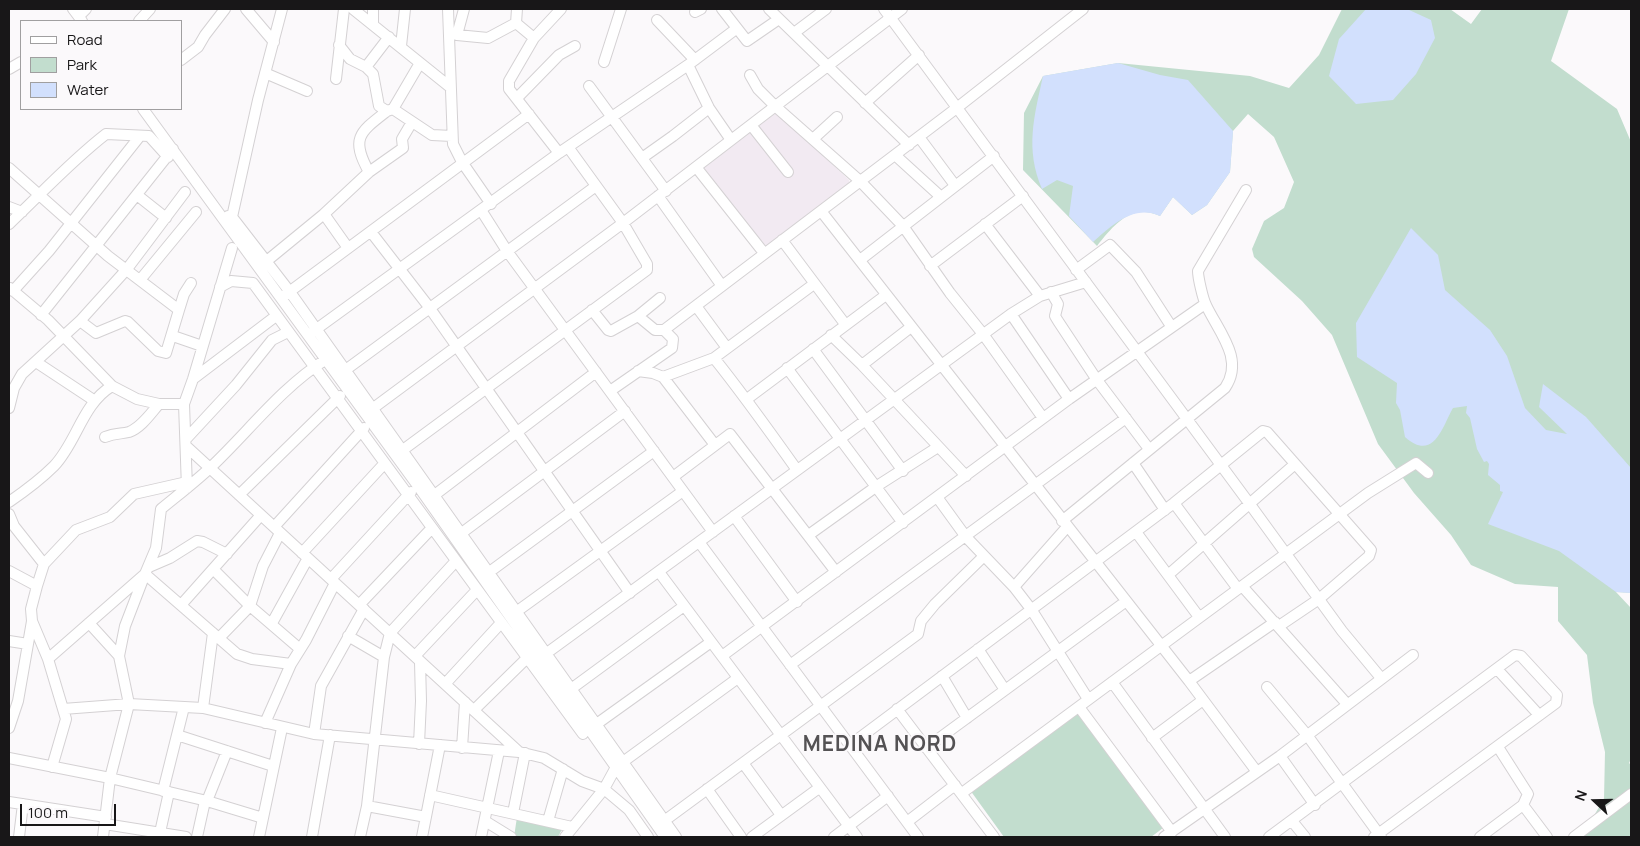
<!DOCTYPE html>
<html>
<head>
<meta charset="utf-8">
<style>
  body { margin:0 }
  #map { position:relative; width:1640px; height:846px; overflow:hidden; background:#fbf9fb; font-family:Manrope,sans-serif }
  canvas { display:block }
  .frame { position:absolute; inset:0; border:10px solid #181718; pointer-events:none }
  .legend { position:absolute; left:20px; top:20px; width:162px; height:90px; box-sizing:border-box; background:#fbf9fb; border:1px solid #a09fa0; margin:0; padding:6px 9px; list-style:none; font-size:15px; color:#181718 }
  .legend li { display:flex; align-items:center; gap:10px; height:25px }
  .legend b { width:25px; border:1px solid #a09fa0 }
  .north { position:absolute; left:1570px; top:776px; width:50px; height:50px; -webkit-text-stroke:4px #fbf9fb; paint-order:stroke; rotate:291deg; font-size:14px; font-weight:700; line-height:20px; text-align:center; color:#181718 }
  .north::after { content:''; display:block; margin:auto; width:18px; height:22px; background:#181718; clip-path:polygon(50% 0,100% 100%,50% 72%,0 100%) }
  .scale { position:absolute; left:20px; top:804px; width:96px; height:22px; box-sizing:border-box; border:2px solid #181718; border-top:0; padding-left:6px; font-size:15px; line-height:18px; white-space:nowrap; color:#181718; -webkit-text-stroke:4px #fbf9fb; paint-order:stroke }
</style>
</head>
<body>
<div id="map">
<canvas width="1640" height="846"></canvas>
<div class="frame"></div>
<ul class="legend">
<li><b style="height:6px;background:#fff"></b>Road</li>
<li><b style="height:14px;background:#c2ddce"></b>Park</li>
<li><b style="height:14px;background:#d2e0fd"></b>Water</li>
</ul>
<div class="north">N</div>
<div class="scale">100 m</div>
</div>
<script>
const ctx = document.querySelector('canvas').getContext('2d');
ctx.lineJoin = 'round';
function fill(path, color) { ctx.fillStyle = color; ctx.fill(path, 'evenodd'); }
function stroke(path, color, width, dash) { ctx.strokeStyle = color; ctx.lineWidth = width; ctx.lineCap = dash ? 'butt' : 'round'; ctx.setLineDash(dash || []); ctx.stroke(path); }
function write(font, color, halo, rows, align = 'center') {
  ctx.font = font + ' Manrope,sans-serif'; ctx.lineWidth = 4; ctx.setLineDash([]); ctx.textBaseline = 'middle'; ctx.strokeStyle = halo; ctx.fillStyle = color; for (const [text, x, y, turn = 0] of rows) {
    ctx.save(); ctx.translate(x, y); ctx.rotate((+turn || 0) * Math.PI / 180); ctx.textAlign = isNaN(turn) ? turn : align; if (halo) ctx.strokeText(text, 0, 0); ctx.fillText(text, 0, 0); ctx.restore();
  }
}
fill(new Path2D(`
  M777,112L849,180L850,184L767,247L701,170Z`), '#f2eaf2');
fill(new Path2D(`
  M1342,9H1450L1471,24L1482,9H1569L1551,61L1617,109L1631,142V593L1616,592L1631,608V759L1629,763L1631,765V837H1581L1604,799L1605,752L1593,703L1587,655L1558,621V587L1515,584L1471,565L1451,535L1414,493L1378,444L1332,335L1302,301L1254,257L1252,249L1264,221L1284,208L1294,182L1274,137L1248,114L1233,131L1230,172L1207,205L1192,215L1173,197L1160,216C1131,203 1114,225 1097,246L1023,170L1024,113L1043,76L1118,63L1250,76L1289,88L1319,55Z
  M1080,712L1163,828L1151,837H1004L970,790Z
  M517,817L563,827L558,837H514Z`), '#c2ddce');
fill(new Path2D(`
  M1366,9H1407L1431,20L1435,38L1416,74L1393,100L1356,104L1329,76L1339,39Z
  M1118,63L1160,75L1188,80L1233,131L1230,172L1207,205L1192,215L1173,197L1160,216C1134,204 1112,225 1093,242L1069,216L1073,186L1057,180L1042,189C1025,149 1034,117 1043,76Z
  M1411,228L1438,255L1445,290L1490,330L1507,356L1525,408L1546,430L1567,434L1539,407L1543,384L1586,417L1631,468V593L1616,592L1559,551L1488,524L1503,492L1500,491V485L1488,475L1489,464L1487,461L1484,462L1477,449L1470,418L1466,413L1467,406L1453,408C1443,425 1434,463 1405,437L1400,410L1396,403L1397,383L1357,357L1356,323Z`), '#d2e0fd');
const minor = new Path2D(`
  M73,9L82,21
  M246,9L274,42
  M353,9L450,87
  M448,9L453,144L462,162L491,204
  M722,9L747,41L779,19
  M769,9L909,145
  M884,9L1249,503L1342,631L1381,678
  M695,12L701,9
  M79,16L86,9
  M657,20L695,60
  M139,21L150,9
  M516,23L534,38L509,81V89L559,153
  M516,23L517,9
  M373,24V9
  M451,33L457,35L464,9
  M794,33L826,9
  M457,35L488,38L516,23
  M534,38L561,9
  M339,45L350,59L366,67L389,37
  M401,46L405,9
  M181,60L198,47L205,35L225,9
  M604,62L621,9
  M688,65L709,108L731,140
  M366,67L373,74L379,106L387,111L393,109L432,135L452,136
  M9,69L21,62
  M265,73L307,91
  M750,75L758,89L775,106L860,181L903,226L950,293L983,334L1043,418
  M336,79L344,9
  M589,86L666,191
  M517,98L559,55L575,46
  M865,103L919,55
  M143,109L418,486L665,837
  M393,109L420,63
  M751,125L788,172
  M919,137L954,184
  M813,139L837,117
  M895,155L940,196
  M642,158L673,136L709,108
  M696,167L764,253
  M9,168L108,256L179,310L184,294L191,283
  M369,172C350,138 360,132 387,111
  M137,195L166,218
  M658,196L722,286
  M9,207L22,212
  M481,210L507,251L713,532
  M821,211L1189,681L1257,772
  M228,216L232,217L258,100L282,9
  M232,217L290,292L676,837
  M9,224C41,194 71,161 106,134L149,136L168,157
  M985,224L1040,296
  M371,232L429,307L630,593
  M782,240L845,324
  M348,248L324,214L369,172L403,148L402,139L412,122
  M860,260L994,156
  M263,264L324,214
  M930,266L1023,196
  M1076,270L1110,245L1136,272L1171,326
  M140,280L196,212
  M220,287L231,281L253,283L583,734
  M10,288L48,320L112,386
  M13,291L49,251L140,136
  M1051,292L1058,304L1055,316L1058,321L1097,380L1149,449
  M285,295L529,114
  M696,306L727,348
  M592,310L608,330L611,331L638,316L655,330H664L958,107L1083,9
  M1011,314L1069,399
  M41,315L173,149
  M638,316L660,298
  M80,321L96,333L125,321L128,322L158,351L166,353L179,310
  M311,333L559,153L688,65L736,29
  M831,335L862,365L966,476
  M173,336L202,346
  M813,349L903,471
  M714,358C743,394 770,432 797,470
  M36,362L95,401
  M862,365L911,327
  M787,368L903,523
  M638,371L653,373L663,377L715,445
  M340,374L596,186
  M663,377L714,358L814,284
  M193,379L276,316
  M610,391L672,348L673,339L664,330
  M747,399L886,295
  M184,404L193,379L232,248
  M9,408L14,388L22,374L80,321L127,269L185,192
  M368,412L623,223L902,9
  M105,437C115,433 121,434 129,432C141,428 151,413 159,404
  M186,439L236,385L272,340L288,332
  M187,447L519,752
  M396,455L647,270V264L623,223L568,147
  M1133,463L1165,510
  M673,477L730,434L836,572
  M239,495L340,396
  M937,497L966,537L1014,587L1031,609L1088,699
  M428,500L596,372
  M9,502C25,491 40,480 54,466C77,442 82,404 112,386L137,399L159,404H184L187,488
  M1174,503L1238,589
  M9,514L14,526L44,564
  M734,516L797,602
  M1062,521L1225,388C1245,359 1218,331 1206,305C1203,299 1198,278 1198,271L1246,190
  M274,527L364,428
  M1136,532L1199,617
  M810,537V534L877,486L938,447
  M455,538L625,411
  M699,542L918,837
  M302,553L384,464
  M149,567L170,558L197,541L203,542L227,554
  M213,569L250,606L300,649
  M9,571L37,586L31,609L32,621L48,659L66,719L52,767
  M659,572L857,837
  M488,573L654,451
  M1168,575L1295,464
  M331,579L411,492
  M37,586L44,564L76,530L110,517L134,494L187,482
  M1242,586L1347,704
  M1014,587L1067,527
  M181,605L261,515
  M359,605L431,529
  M516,612L683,491
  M89,623L119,656
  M272,623L308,558
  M348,636L384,657
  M219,638L250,606L263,566L280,533
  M9,641L28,644L32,621
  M978,649L1005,690
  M415,656L476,591
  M722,656L1069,399L1205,304
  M540,658L1011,314L1040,296L1086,282
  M48,659L145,574L156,548L161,509C178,495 195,482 211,467C248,432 282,387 325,360
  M790,665L1126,418
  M1497,669L1539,715
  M942,676L967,718
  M1189,681L1275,622
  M1112,682L1225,837
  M445,684L500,624
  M1267,687L1307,735L1381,837
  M571,689L684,606
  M1079,707L1172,832
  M203,708L213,633
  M63,709L129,704L203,708L314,734L519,752L544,758L582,781L604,789L629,810L648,837
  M897,709L994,837
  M474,710L526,659
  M265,723L291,664L306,640L335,583
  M9,728L18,701L28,644
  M591,728L711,642
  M314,734L321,686L364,609
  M177,735L273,766
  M1152,738L1203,700
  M419,744L421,701L420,662
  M850,745L1174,503L1263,431L1267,432L1371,550L1369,556L1319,599L1279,626
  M462,748L465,702
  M926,748L1125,602
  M227,751L207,801L110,778L129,704L119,656L125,626L145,574L237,654L252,659L291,664
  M1280,756L1315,805
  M9,758L110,778L103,837
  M743,763L781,815
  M707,789L741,837
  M163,791L184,707
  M962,793L1368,493L1416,463L1428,473
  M430,795L572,827
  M207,801L263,818
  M9,802L106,817
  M1523,805L1547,837
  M367,806L426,817
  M513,813L525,753
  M485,821L511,837
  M548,821L563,769
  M1292,821L1305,837
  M907,822L955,785
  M105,824L186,837
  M660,824L918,634L921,621L935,604L984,556
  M19,837L23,804
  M159,837L169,792
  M197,837L205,801
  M259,837L282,728
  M312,837L330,735
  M360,837L367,806L384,657L390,633L455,562
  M422,837L440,745
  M481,837L499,751
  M565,837L604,789L616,767L738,678
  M752,837L819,788
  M834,837L888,796
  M1164,837L1280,756L1413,655
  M1269,837L1515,655L1521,656L1557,695L1556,703L1374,837
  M1480,837L1523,805L1528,794L1498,747
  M1574,837L1631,794`);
stroke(minor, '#d4d1d3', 12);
stroke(minor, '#fff', 10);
ctx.letterSpacing = '1px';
write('bold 21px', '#545254', '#fbf9fb', [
  ["MEDINA NORD",880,745]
]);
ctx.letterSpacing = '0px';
</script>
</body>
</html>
